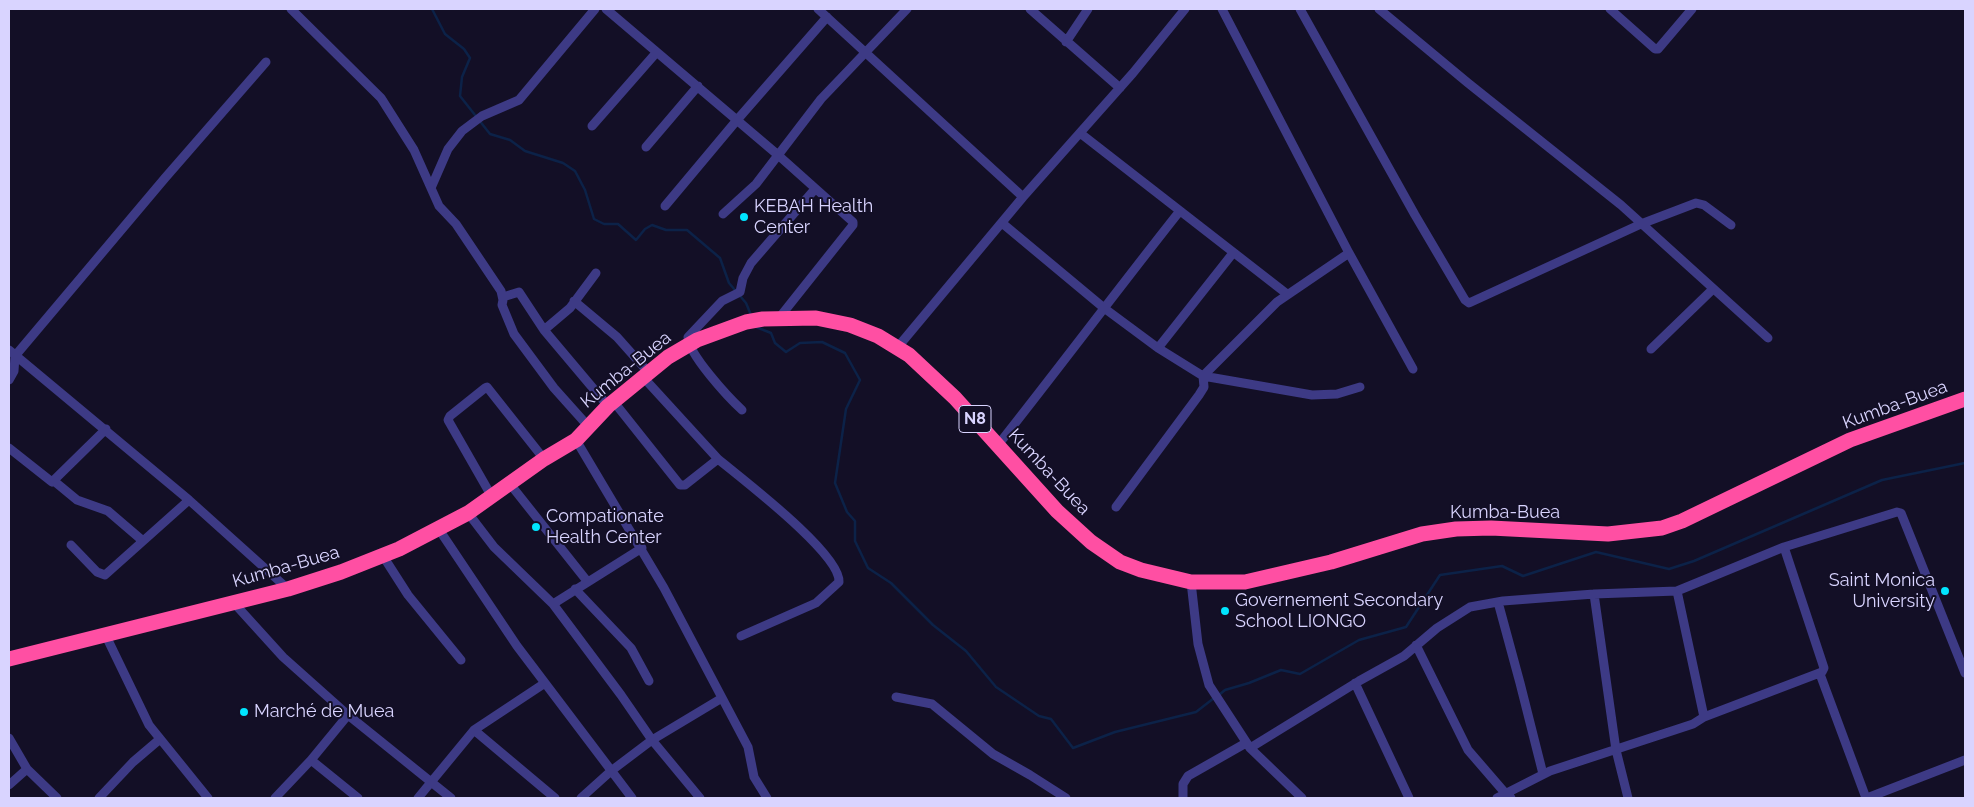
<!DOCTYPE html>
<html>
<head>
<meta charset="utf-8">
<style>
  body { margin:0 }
  #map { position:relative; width:1974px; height:807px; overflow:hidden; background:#130f26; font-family:Raleway,sans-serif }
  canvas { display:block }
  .frame { position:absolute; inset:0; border:10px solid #d9d4ff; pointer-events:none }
</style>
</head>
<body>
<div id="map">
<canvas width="1974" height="807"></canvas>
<div class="frame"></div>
</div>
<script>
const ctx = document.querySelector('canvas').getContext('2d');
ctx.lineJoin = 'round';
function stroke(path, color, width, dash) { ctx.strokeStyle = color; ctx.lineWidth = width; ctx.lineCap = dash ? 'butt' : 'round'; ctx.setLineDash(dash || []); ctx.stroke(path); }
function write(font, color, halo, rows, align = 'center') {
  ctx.font = font + ' Raleway,sans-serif'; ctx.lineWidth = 4; ctx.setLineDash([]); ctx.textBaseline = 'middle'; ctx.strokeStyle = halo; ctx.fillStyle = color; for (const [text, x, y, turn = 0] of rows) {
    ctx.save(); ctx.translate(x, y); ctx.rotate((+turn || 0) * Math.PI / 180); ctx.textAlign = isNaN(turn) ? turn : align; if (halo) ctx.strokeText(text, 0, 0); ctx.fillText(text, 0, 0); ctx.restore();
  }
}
stroke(new Path2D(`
  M432,9L445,34L464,49L470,58L462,77L460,96L490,134L510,140L525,151L563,163L575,171L585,190L594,219L604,224H618L636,240L645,229L652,225L666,230H687L720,258L729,283L746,303L751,315
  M756,327L771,333L775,343L786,352L800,343L822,342L845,353L860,380L846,409L835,483L847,512L855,521V541L868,568L891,583L933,625L966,651L996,687L1039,716L1051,719L1073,748L1115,732L1196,712L1214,698
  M1219,695L1225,690L1249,683L1281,670L1300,674L1359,640L1406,627L1440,575L1502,566L1523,576L1596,552L1669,569L1694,561L1882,480L1965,463`), '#0c2248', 2.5);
stroke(new Path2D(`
  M291,9L381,98L414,150L439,206L456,224L501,291L503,300L502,305L514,334L554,388L588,426
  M606,9L778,155L853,222V225L779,318
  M818,9L1023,197
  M1030,9L1120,88
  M1222,9L1349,253L1413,369
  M1300,9L1415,215L1465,300L1469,303L1641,224L1696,203L1704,205L1731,225
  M1379,9L1468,83L1621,205L1768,338
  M1610,9L1655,49H1658L1692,9
  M1066,42L1088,9
  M592,126L656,53
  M1080,133L1287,294
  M646,147L698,86
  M431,188L448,149L462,131L482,116L519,100L595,9
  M665,206L737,120L827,17
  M723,214L756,184L821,99L907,9
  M1002,223L1104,308L1158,348L1203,376L1312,395L1337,394L1360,387
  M503,297L519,292L544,330L608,406
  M574,301L617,337L649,373
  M544,330L570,308L596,273
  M897,348L1023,197L1133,73L1185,9
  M1158,348L1233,253
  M1651,349L1713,289
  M9,350L189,500L288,589
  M643,377L718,459
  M9,380L14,371L15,356L165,178L266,62
  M614,402L680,485H685L718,459C742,479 841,554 839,582L816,603L741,636
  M742,410C729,398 688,354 688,337L722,301L740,292L743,278L751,263L815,189
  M576,440L664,588L748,747L754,777L767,798
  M998,445C1059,368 1118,289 1179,212
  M9,448L52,482L106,429
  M54,481L77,500L108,511L143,541
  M510,484L587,581
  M492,497L448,420L450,416L485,388L487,387L544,459
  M1116,507L1199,395L1204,387L1203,376L1277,302L1349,253
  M468,513L494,547L553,604L621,695L652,740L700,798
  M438,528L517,646L632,798
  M71,545L97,572L105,575L189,500
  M383,556L408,595L461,660
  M1191,582L1198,644L1209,685L1250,748L1302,798
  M575,589L631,648L649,681
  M1677,591L1704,717
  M1594,594L1616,750L1628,798
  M1498,602L1520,683L1543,774
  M234,603L283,657L348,715L451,798
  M553,604L642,548
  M106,636L149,725L208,798
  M1416,645L1468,750L1506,794L1511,798
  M1820,674L1866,798
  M1355,683L1409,798
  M896,697L932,704L993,754L1030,775L1066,798
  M474,730L555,798
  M9,738L27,769L57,798
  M1250,748L1359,681L1404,656L1437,628L1470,607L1503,601L1594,594L1677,591L1784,547L1897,512L1901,513L1965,673
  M311,760L358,798
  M9,785L27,769
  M99,798L133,762L160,739
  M275,798L311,760L348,715
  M418,798L474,730L545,683
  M581,798L611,771L652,740L722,698
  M1183,798V784L1188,776L1246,743
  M1497,798L1550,771L1693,724L1704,717L1822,672L1824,668L1784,547
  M1867,798L1965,760`), '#3d3a85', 9);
stroke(new Path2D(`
  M9,659L288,589L341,572L399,549L468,513L544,459L576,440L608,406L668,357L697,340L746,322L763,319L816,318L850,325L878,336L909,355L955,398L1057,511L1091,542L1120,562L1141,570L1191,582H1245L1331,562L1422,534L1456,529L1491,528L1608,534L1662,528L1682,521L1850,440L1965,399`), '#ff4fa3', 15);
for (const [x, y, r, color] of [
  [744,217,5,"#00e5ff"],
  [536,527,5,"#00e5ff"],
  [1945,591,5,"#00e5ff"],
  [1225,611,5,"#00e5ff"],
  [244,712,5,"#00e5ff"]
]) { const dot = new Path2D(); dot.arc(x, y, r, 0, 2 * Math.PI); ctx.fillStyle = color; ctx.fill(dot); stroke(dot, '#130f26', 2); }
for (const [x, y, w] of [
  [975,419,32]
]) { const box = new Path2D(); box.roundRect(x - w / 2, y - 13.5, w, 27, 4); ctx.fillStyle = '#130f26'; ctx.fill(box); stroke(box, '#d9d4ff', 1); }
write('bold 16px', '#d9d4ff', null, [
  ["N8",975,419]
]);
write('18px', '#d9d4ff', '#130f26', [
  ["KEBAH Health",754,207],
  ["Center",754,228],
  ["Compationate",546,517],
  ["Health Center",546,538],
  ["Saint Monica",1935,581,"right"],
  ["University",1935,602,"right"],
  ["Governement Secondary",1235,601],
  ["School LIONGO",1235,622],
  ["Marché de Muea",254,712]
], 'left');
write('18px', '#d9d4ff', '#130f26', [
  ["Kumba-Buea",626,370,-39],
  ["Kumba-Buea",1895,405,-20],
  ["Kumba-Buea",1049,472,47],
  ["Kumba-Buea",1505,513],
  ["Kumba-Buea",286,567,-16]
]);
</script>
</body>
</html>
